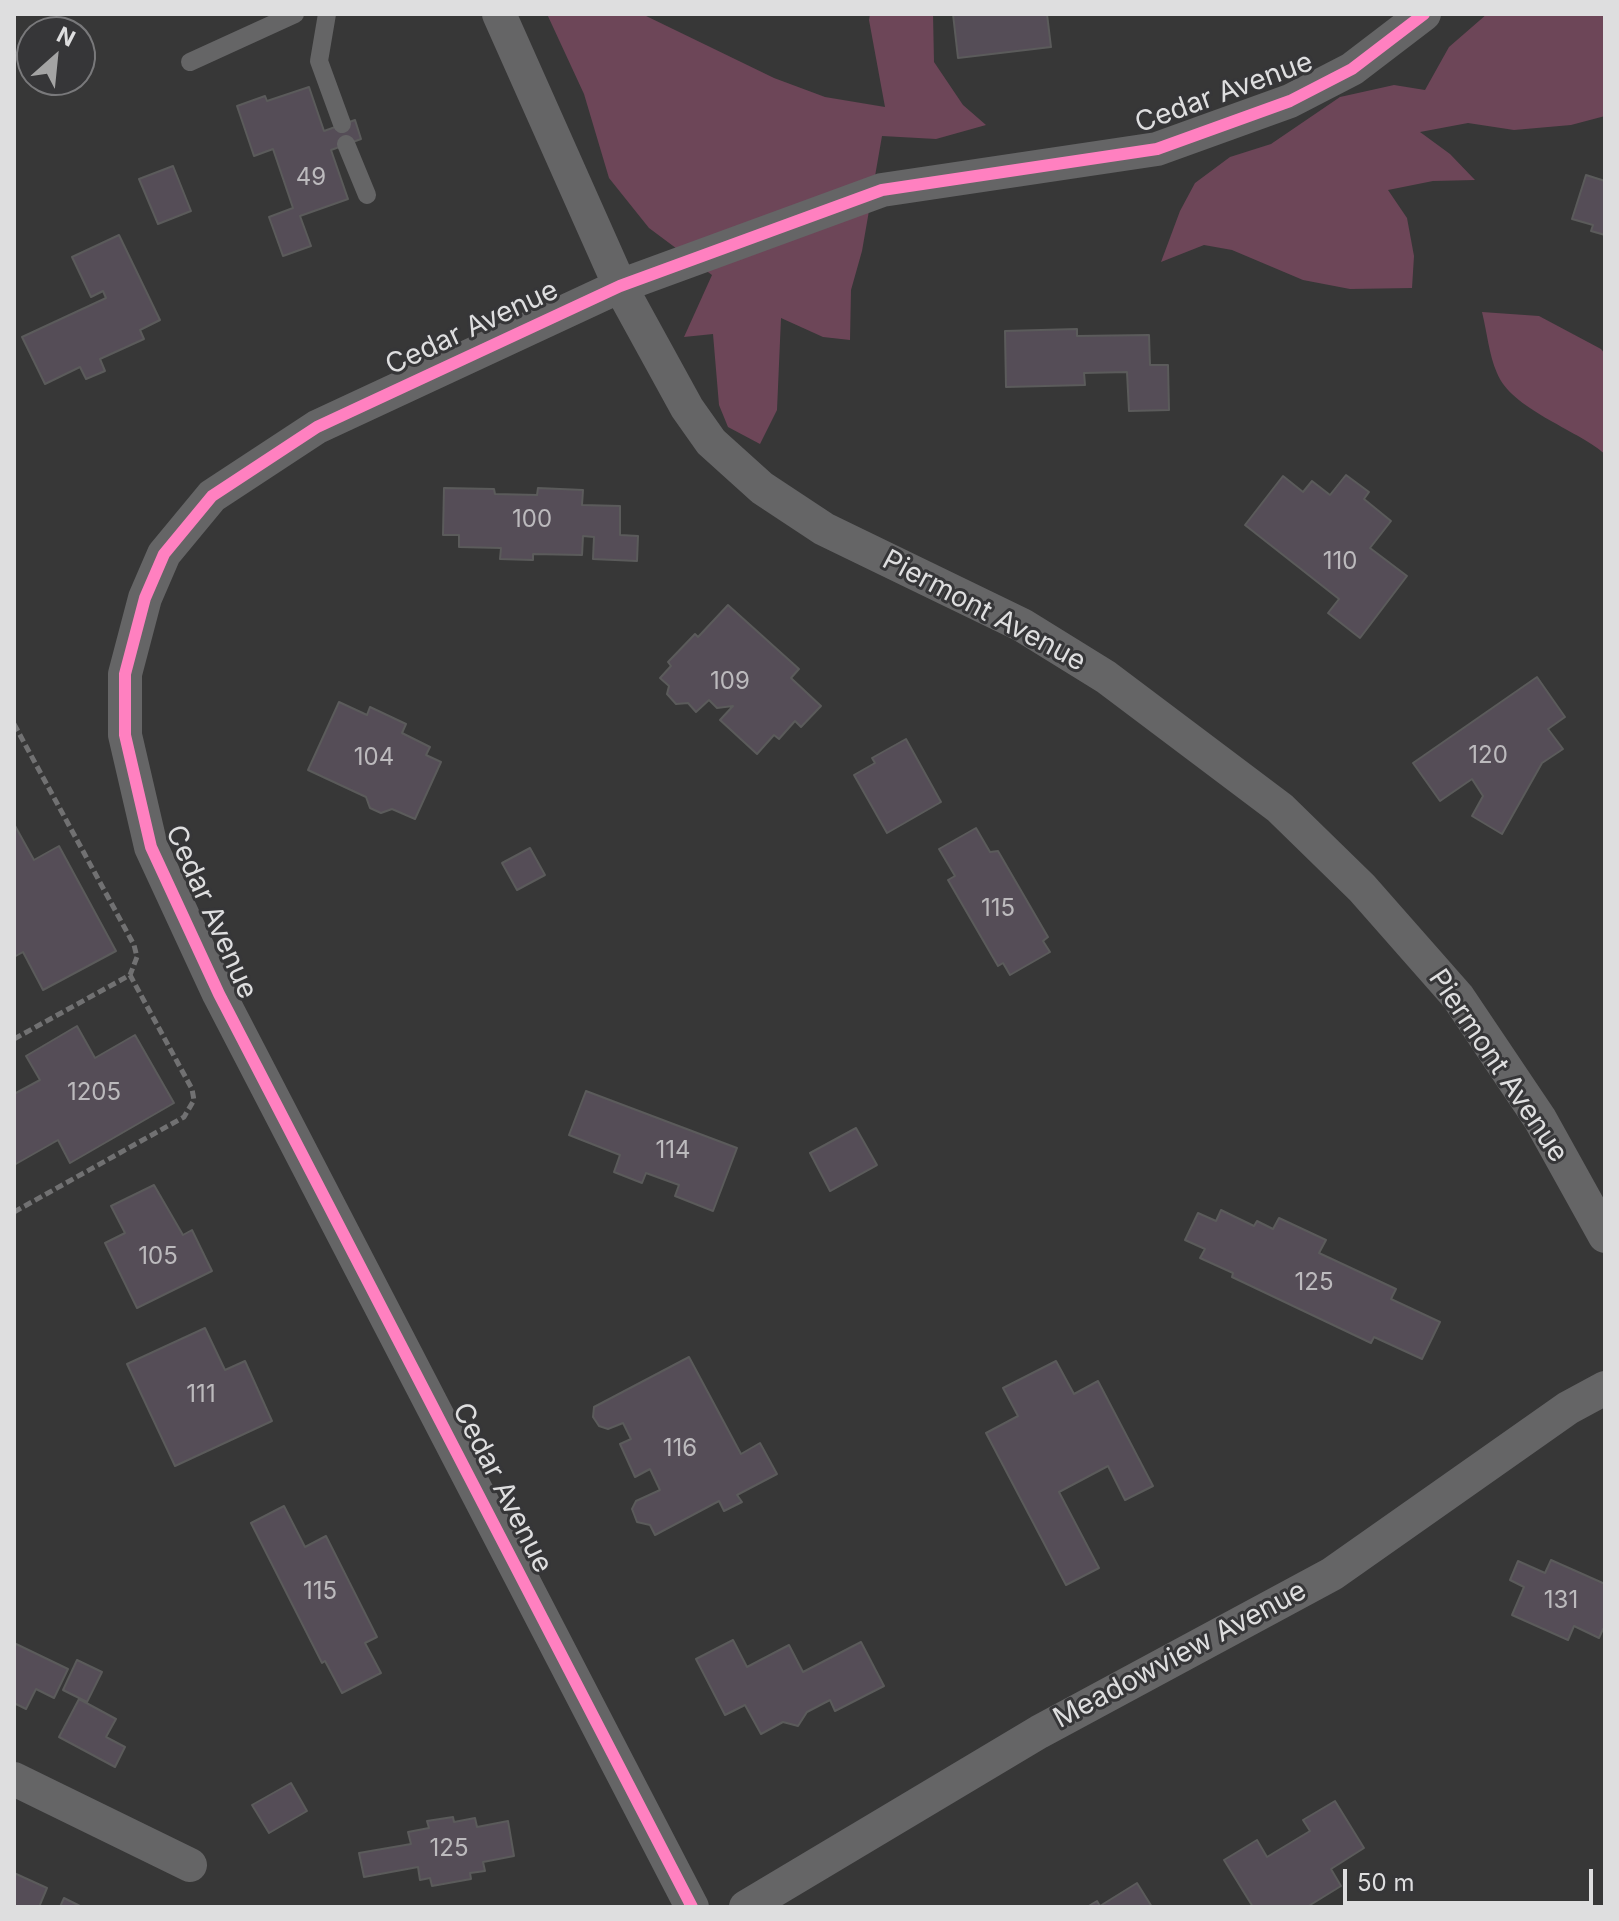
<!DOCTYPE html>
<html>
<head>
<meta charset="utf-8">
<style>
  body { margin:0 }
  #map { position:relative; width:1619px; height:1921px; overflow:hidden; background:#373737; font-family:Inter,sans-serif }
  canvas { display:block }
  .frame { position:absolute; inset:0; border:16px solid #dededf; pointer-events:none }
  .north { position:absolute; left:16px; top:16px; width:80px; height:80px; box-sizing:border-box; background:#363638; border:2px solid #79797b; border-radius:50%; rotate:27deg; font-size:22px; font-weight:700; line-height:32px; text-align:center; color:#dededf }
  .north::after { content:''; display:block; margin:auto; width:28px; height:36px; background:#a4a4a4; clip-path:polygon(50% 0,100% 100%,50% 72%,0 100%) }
  .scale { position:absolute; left:1343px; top:1869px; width:250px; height:36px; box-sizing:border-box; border:4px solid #dededf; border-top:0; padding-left:10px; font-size:24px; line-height:28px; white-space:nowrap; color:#dededf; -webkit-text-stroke:6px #363638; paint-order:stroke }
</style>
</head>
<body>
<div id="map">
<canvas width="1619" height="1921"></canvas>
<div class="frame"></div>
<div class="north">N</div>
<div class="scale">50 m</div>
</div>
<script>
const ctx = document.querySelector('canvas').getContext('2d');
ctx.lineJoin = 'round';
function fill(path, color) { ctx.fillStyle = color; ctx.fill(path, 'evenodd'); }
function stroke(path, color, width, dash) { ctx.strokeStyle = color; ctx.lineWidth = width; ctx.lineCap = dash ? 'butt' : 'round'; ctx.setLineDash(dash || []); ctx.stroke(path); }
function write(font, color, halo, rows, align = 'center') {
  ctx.font = font + ' Inter,sans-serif'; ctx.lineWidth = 6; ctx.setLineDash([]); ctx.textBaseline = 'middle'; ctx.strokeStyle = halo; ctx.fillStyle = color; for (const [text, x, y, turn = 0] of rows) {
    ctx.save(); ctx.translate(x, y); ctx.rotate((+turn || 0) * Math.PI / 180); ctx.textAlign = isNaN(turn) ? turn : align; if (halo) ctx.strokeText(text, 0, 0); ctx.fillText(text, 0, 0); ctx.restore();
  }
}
fill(new Path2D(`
  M547,14H642L774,78L825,97L885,107L869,20L870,14H933L934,62L963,105L986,125L936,139L882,136L862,251L851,290L850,340L823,337L781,318L777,410L760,444L728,427L719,405L713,334L684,337L712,275L649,228L609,178L584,94Z
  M1487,14H1605V116L1571,125L1514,130L1468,123L1420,132L1450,154L1475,180L1433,181L1388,190L1407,218L1414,256L1412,288L1350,289L1303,280L1232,250L1204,245L1161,262L1180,211L1195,183L1230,157L1271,144L1340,97L1394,85L1425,90L1449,47Z
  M1482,312L1539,316L1601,349L1605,354V454C1576,429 1511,409 1497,373C1489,355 1487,332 1482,312Z`), '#6d4658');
const building = new Path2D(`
  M953,14H1047L1051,47L958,58Z
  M309,87L324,131L355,120L361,139L331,150L348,199L300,216L311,246L283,256L269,217L293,208L273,149L254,156L237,106L265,96L267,101Z
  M173,166L191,211L158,224L139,179Z
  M1586,175L1605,181V235L1591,231L1593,225L1572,219Z
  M119,235L160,320L140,330L144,339L100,359L105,371L86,379L80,367L45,384L22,337L106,298L103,291L91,297L72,257Z
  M1077,329V336L1149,335L1150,365H1168L1169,410L1129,411L1127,372L1084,373L1085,385L1006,387L1005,331Z
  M1346,475L1369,492L1364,499L1391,521L1370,548L1407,576L1360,638L1328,613L1339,599L1245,525L1283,476L1303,492L1312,481L1330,495Z
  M444,488L494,489L495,494L537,495L538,488L583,490L582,505L620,506V535L638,536L637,561L593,559L594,537L583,536L582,555L533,554V560L500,559L501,548L459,547V535H443Z
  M728,605L799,669L791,678L821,706L801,727L795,721L779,739L774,735L757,754L720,720L733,706L717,708L709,700L696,712L688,703L676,704L667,694L669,686L660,678L671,666L668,662L695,634L698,637Z
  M1537,677L1565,717L1548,729L1563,749L1542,763L1502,834L1472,816L1483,796L1472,779L1440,801L1413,763Z
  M339,702L367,715L370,707L406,724L402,733L430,747L426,755L441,762L415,819L392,809L381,813L370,808L366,797L308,770Z
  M906,739L941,802L887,833L854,775L875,763L872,758Z
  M14,824L34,860L59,846L116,951L43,990L23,952L14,957Z
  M976,828L990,852L998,851L1048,937L1043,941L1050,952L1010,975L1003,963L998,966L948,880L955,876L939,849Z
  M530,848L545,875L517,890L502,863Z
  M77,1026L95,1058L135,1035L174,1103L70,1163L58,1140L14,1165V1094L40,1080L26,1056Z
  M586,1091L737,1148L713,1211L675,1196L679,1185L646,1173L642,1183L614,1172L620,1155L569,1135Z
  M856,1128L877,1165L830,1191L810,1153Z
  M154,1185L183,1235L192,1230L212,1271L137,1308L105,1243L125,1233L111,1206Z
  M1221,1210L1254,1226L1257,1221L1273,1229L1279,1218L1326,1240L1319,1253L1396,1289L1391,1299L1440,1322L1422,1359L1374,1337L1371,1343L1232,1277L1233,1273L1200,1258L1205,1249L1185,1240L1198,1213L1216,1221Z
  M205,1328L225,1370L245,1361L272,1421L175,1466L127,1364Z
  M689,1357L741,1454L760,1443L777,1474L737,1495L742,1502L724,1511L719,1501L655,1535L650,1525L637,1522L632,1509L636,1501L660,1490L650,1469L635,1477L620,1444L631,1439L623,1423L608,1429L599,1426L593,1417L594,1407Z
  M1056,1361L1074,1394L1098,1381L1153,1486L1125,1500L1108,1466L1059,1492L1099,1568L1066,1585L986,1433L1018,1416L1003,1388Z
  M284,1506L305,1547L326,1536L377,1637L365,1643L381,1673L342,1693L325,1661L322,1663L251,1523Z
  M1551,1560L1605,1584V1630L1603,1629L1599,1638L1574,1626L1568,1640L1512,1615L1524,1587L1510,1580L1518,1561L1545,1573Z
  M733,1640L747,1667L789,1645L803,1672L861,1642L884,1686L835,1711L830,1700L807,1712L798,1726L783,1722L761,1734L745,1705L725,1715L696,1659Z
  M14,1643L68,1669L54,1698L36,1689L26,1709L14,1703Z
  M77,1660L102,1672L87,1702L63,1690Z
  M79,1699L116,1719L106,1737L125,1747L115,1767L59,1737Z
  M291,1783L307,1811L269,1833L252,1805Z
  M1335,1801L1364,1848L1331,1869L1341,1886L1307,1907H1253L1224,1860L1257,1840L1267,1857L1310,1831L1303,1820Z
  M453,1817L454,1822L475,1818L477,1827L508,1821L514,1856L483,1862L485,1871L470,1873L471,1879L432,1886L430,1878L420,1880L418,1867L364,1877L359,1853L411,1844L408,1832L429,1828L427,1821Z
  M14,1873L47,1888L39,1907H14Z
  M1137,1883L1152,1907H1087L1097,1901L1100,1906Z
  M64,1898L82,1907H60Z`);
fill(building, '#554d57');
stroke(building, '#5b5b5b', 2);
stroke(new Path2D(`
  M14,724L134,945L137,957L130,975
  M14,1039L130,975L192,1089L194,1100L184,1117L14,1212`), '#717172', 5, [8, 4]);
stroke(new Path2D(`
  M327,14L319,61L342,124
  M190,62L295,14
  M346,144L367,195`), '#656566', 18);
stroke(new Path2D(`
  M499,14L620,286L687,408L711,442L762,488L824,529L1022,625L1106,677L1280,808L1362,888L1458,997L1540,1119L1605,1236
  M14,1779L190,1865
  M692,1907L219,994L151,847L125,735V674L145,598L164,554L212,496L317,427L620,286L882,190L1157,149L1290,101L1352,69L1424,14
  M746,1907L1039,1732L1332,1574L1568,1408L1605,1388`), '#656566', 34);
stroke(new Path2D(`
  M692,1907L219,994L151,847L125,735V674L145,598L164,554L212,496L317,427L620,286L882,190L1157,149L1290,101L1352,69L1424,14`), '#ff80c0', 12);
write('24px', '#bcbabd', null, [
  ["49",311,178],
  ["100",532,520],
  ["110",1340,562],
  ["109",730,682],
  ["120",1488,756],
  ["104",374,758],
  ["115",998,909],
  ["1205",94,1093],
  ["114",673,1151],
  ["105",158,1257],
  ["125",1314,1283],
  ["111",201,1395],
  ["116",680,1449],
  ["115",320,1592],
  ["131",1561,1601],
  ["125",449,1849]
]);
write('28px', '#dededf', '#363638', [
  ["Cedar Avenue",1224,93,-20],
  ["Cedar Avenue",472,328,-25],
  ["Piermont Avenue",984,611,28],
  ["Cedar Avenue",211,912,66],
  ["Piermont Avenue",1498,1066,56],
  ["Cedar Avenue",502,1488,63],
  ["Meadowview Avenue",1180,1655,-28]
]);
</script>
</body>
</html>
